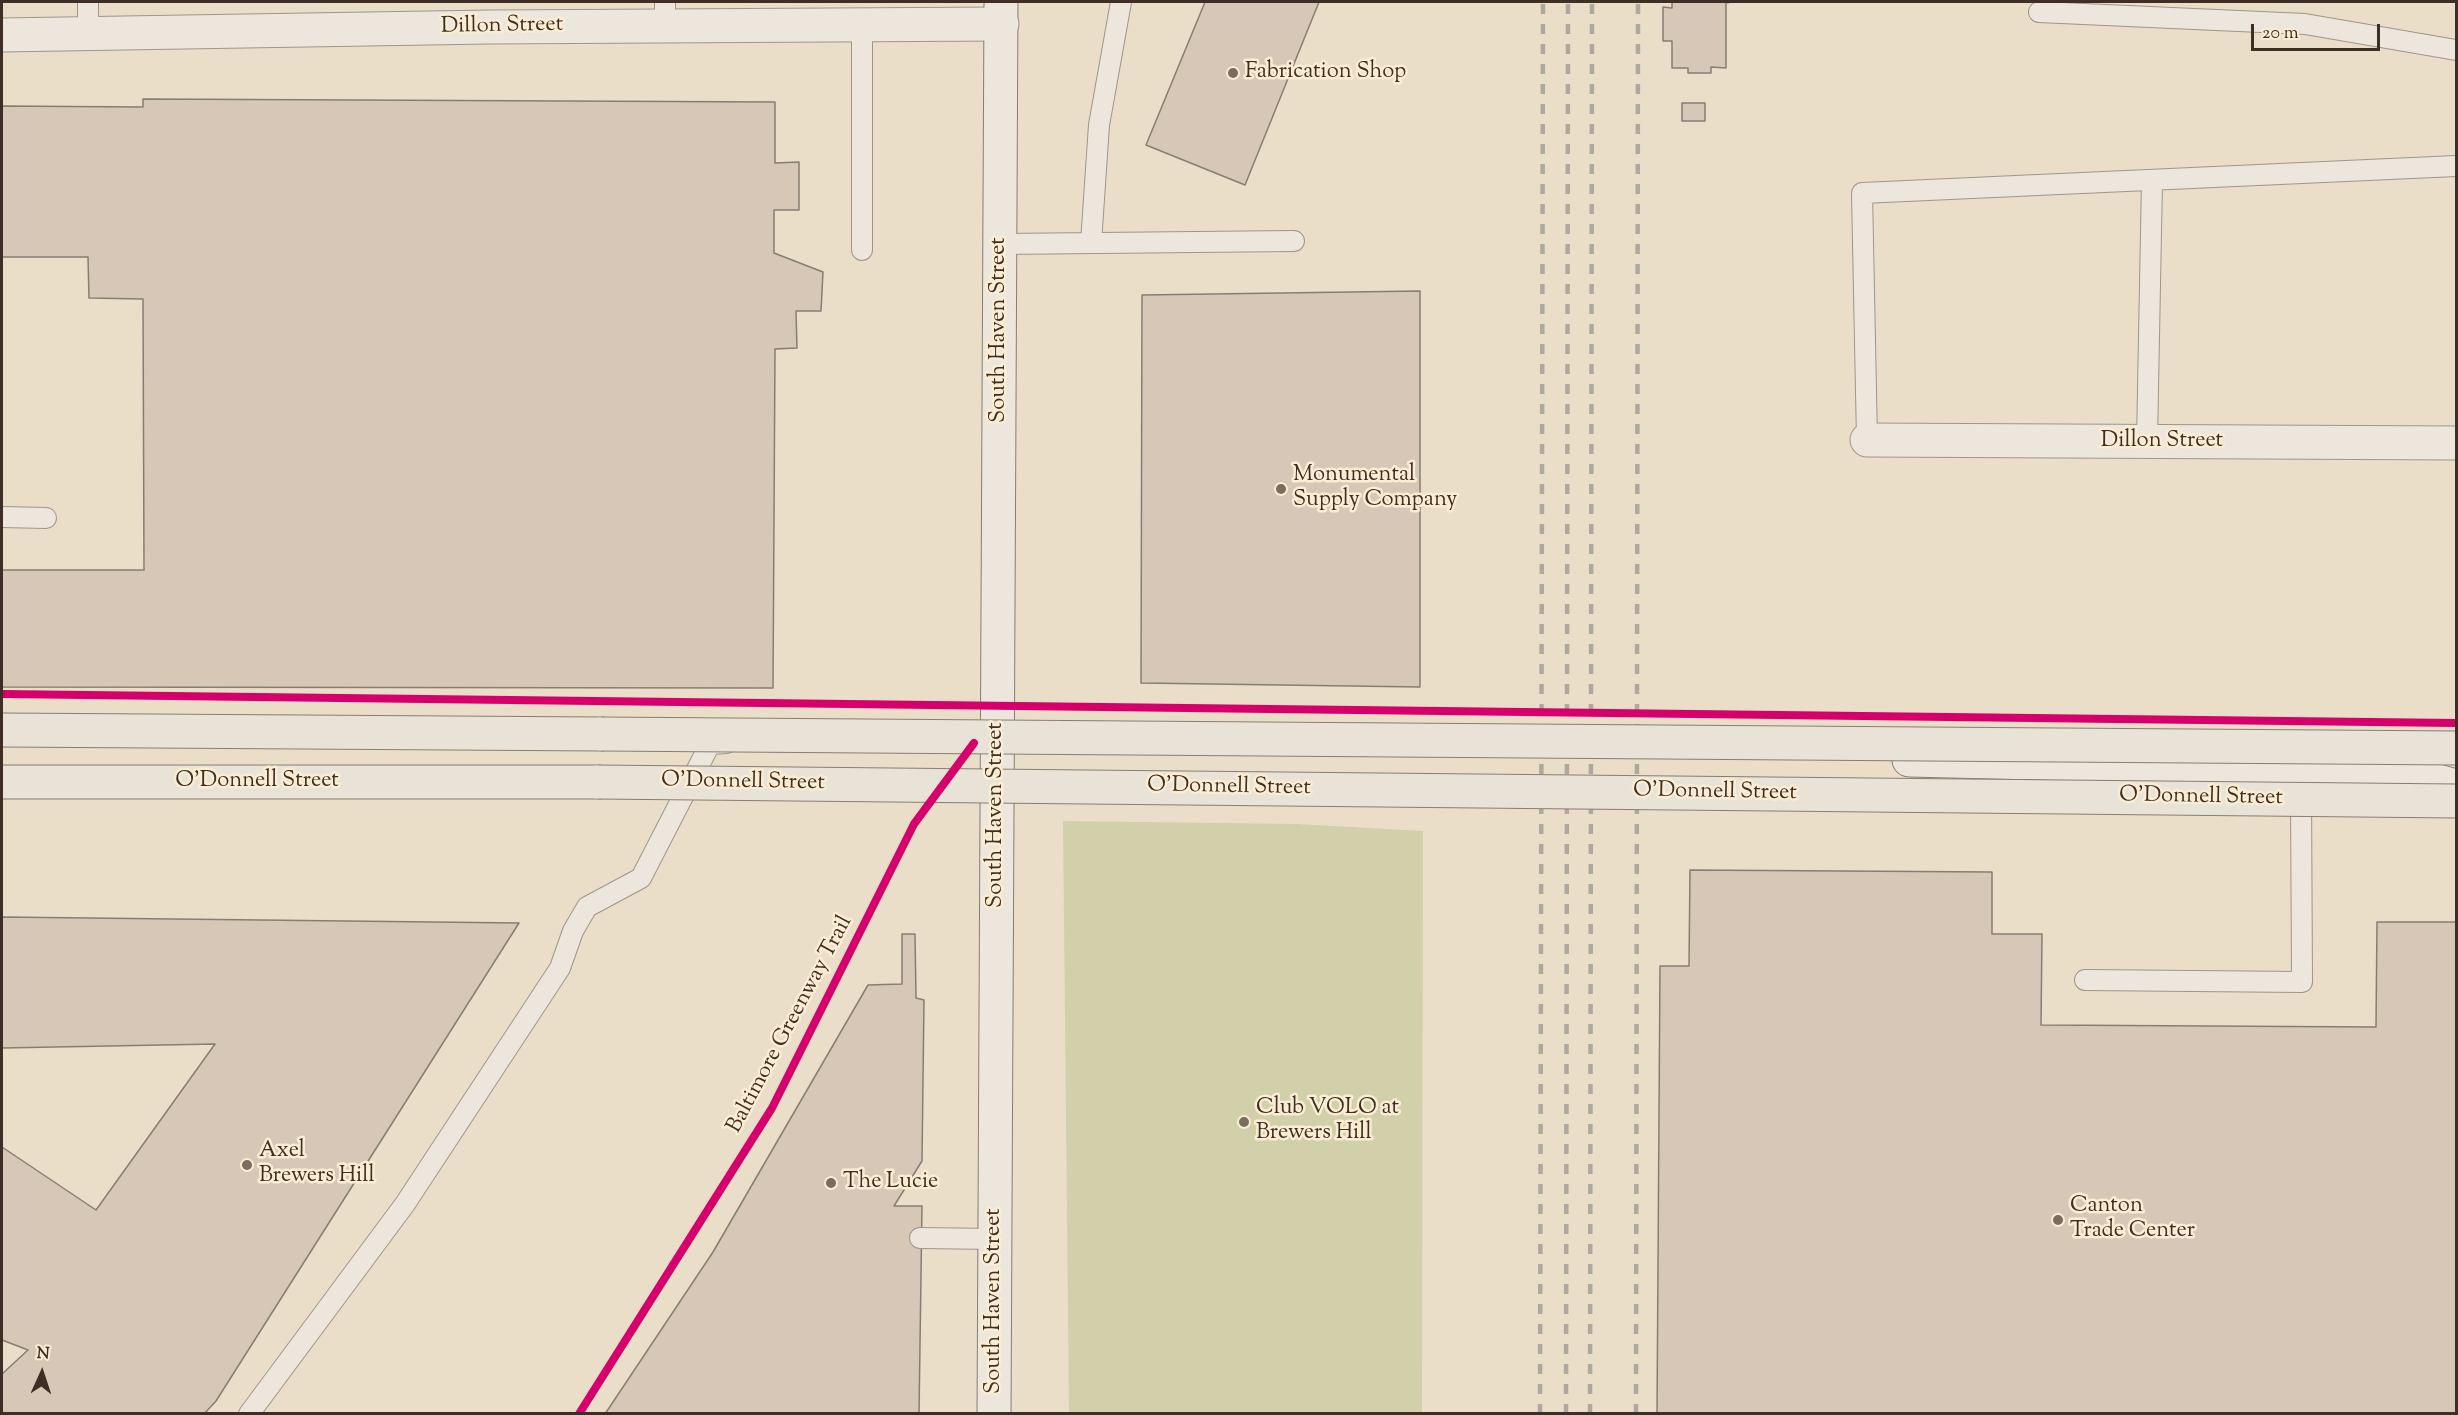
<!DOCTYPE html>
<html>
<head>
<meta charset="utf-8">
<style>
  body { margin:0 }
  #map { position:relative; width:2458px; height:1415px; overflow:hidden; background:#eadec8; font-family:"Sorts Mill Goudy",serif }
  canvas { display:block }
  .frame { position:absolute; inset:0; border:3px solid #3e2e25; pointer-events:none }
  .north { position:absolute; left:12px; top:1343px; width:60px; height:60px; -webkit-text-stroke:4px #faedd2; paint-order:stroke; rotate:3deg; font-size:16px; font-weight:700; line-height:24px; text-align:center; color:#3e2e25 }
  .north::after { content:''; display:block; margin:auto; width:21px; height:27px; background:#3e2e25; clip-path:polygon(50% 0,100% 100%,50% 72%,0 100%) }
  .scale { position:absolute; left:2251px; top:24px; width:129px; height:27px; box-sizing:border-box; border:3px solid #3e2e25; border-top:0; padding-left:8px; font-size:18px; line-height:21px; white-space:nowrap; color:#3e2e25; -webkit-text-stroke:4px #faedd2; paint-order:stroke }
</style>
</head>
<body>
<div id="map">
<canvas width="2458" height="1415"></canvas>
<div class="frame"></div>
<div class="north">N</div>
<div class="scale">20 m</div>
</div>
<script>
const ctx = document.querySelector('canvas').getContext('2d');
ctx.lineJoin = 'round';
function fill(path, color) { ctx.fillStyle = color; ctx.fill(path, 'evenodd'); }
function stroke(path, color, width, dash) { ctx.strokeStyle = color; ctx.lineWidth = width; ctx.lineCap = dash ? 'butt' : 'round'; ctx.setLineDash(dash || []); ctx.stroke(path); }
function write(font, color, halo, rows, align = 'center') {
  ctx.font = font + ' "Sorts Mill Goudy",serif'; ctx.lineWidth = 5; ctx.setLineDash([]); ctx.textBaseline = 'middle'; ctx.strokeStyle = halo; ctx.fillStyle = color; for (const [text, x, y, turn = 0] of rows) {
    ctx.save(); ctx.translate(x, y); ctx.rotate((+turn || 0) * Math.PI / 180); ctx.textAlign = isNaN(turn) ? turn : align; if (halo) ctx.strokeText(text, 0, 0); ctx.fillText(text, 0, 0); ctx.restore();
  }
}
fill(new Path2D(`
  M1063,821L1297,824L1423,831L1422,1413H1069Z`), '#d1d0aa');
const building = new Path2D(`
  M1205,2H1319L1245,185L1146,145Z
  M1672,2H1732L1726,3V68L1711,67V73H1688V68H1672V41H1663V7L1672,8Z
  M143,99L775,102V163L799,162V210H774V253L823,272L821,311H796L797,348L775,349L773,688L2,687V570H144L143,299L89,298L88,257H2V106L143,107Z
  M1682,103H1705V121H1682Z
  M1420,291V687L1141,683L1142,295Z
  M1690,870L1992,872V934H2042L2041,1025L2376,1027L2377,922H2456V1414H1657L1660,966H1689Z
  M2,917L519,923L216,1401L204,1414H2V1374L28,1350L2,1340V1147L96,1210L215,1044L2,1048Z
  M902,934H915L916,998L924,1000L922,1161L894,1206H922L919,1414H605L713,1252L868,985L902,984Z`);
fill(building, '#d6c7b6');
stroke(building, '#877e73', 1.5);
const lane = new Path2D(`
  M88,2V35
  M665,2V25
  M2039,12L2305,24L2456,50
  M862,24V250
  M1091,243L1099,125L1121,2
  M1000,244L1294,241
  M1867,440L1862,193L2456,166
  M2147,441L2152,180
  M2,517L46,518
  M2085,980L2302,982L2301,791
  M920,1238L995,1239
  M249,1414L405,1204L560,968L573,931L587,907L641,878L710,744L727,743`);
const street = new Path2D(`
  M2,35L489,27L1002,24
  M1867,440L2456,443`);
const secondary = new Path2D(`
  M1909,760L2406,772L2456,786
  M994,1414L1001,2`);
const primary = new Path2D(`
  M2,730L601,734
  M2,782H598`);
stroke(lane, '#9f9689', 22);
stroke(street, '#9f9689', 35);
stroke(secondary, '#877e73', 35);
stroke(primary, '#877e73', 35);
stroke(lane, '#ede6dc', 20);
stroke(street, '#ede6dc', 33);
stroke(secondary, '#ede6dc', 33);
stroke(primary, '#e9e2d6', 33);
stroke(new Path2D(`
  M1540,1414L1543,2
  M1566,1414L1568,2
  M1590,1414L1592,2
  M1636,1414L1638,2`), '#aea89f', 4.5, [10, 10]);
const primaryBridge = new Path2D(`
  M601,734L2456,748
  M598,782L2456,801`);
stroke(primaryBridge, '#877e73', 35, []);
stroke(primaryBridge, '#e9e2d6', 33);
stroke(new Path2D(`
  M2,694L2456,723
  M579,1414L772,1108L914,824L974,743`), '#d6006c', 8);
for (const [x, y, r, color] of [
  [1233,73,6,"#7a6c5e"],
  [1281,489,6,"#7a6c5e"],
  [1244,1122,6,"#7a6c5e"],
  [247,1165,6,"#7a6c5e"],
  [831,1183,6,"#7a6c5e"],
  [2058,1220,6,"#7a6c5e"]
]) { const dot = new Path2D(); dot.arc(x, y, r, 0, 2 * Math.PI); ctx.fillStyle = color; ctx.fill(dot); stroke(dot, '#faedd2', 2); }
write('22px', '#3e2e25', '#faedd2', [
  ["Dillon Street",502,27,-1],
  ["South Haven Street",1000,330,-90],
  ["Dillon Street",2162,442],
  ["O'Donnell Street",257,782],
  ["O'Donnell Street",743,783,1],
  ["O'Donnell Street",1229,788,1],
  ["O'Donnell Street",1715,793,1],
  ["O'Donnell Street",2201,798,1],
  ["South Haven Street",997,815,-90],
  ["Baltimore Greenway Trail",791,1025,-62],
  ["South Haven Street",995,1301,-90]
]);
write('22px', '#3e2e25', '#faedd2', [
  ["Fabrication Shop",1245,73],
  ["Monumental",1293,476],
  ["Supply Company",1293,501],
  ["Club VOLO at",1256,1109],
  ["Brewers Hill",1256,1134],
  ["Axel",259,1152],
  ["Brewers Hill",259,1177],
  ["The Lucie",843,1183],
  ["Canton",2070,1207],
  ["Trade Center",2070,1232]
], 'left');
</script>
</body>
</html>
